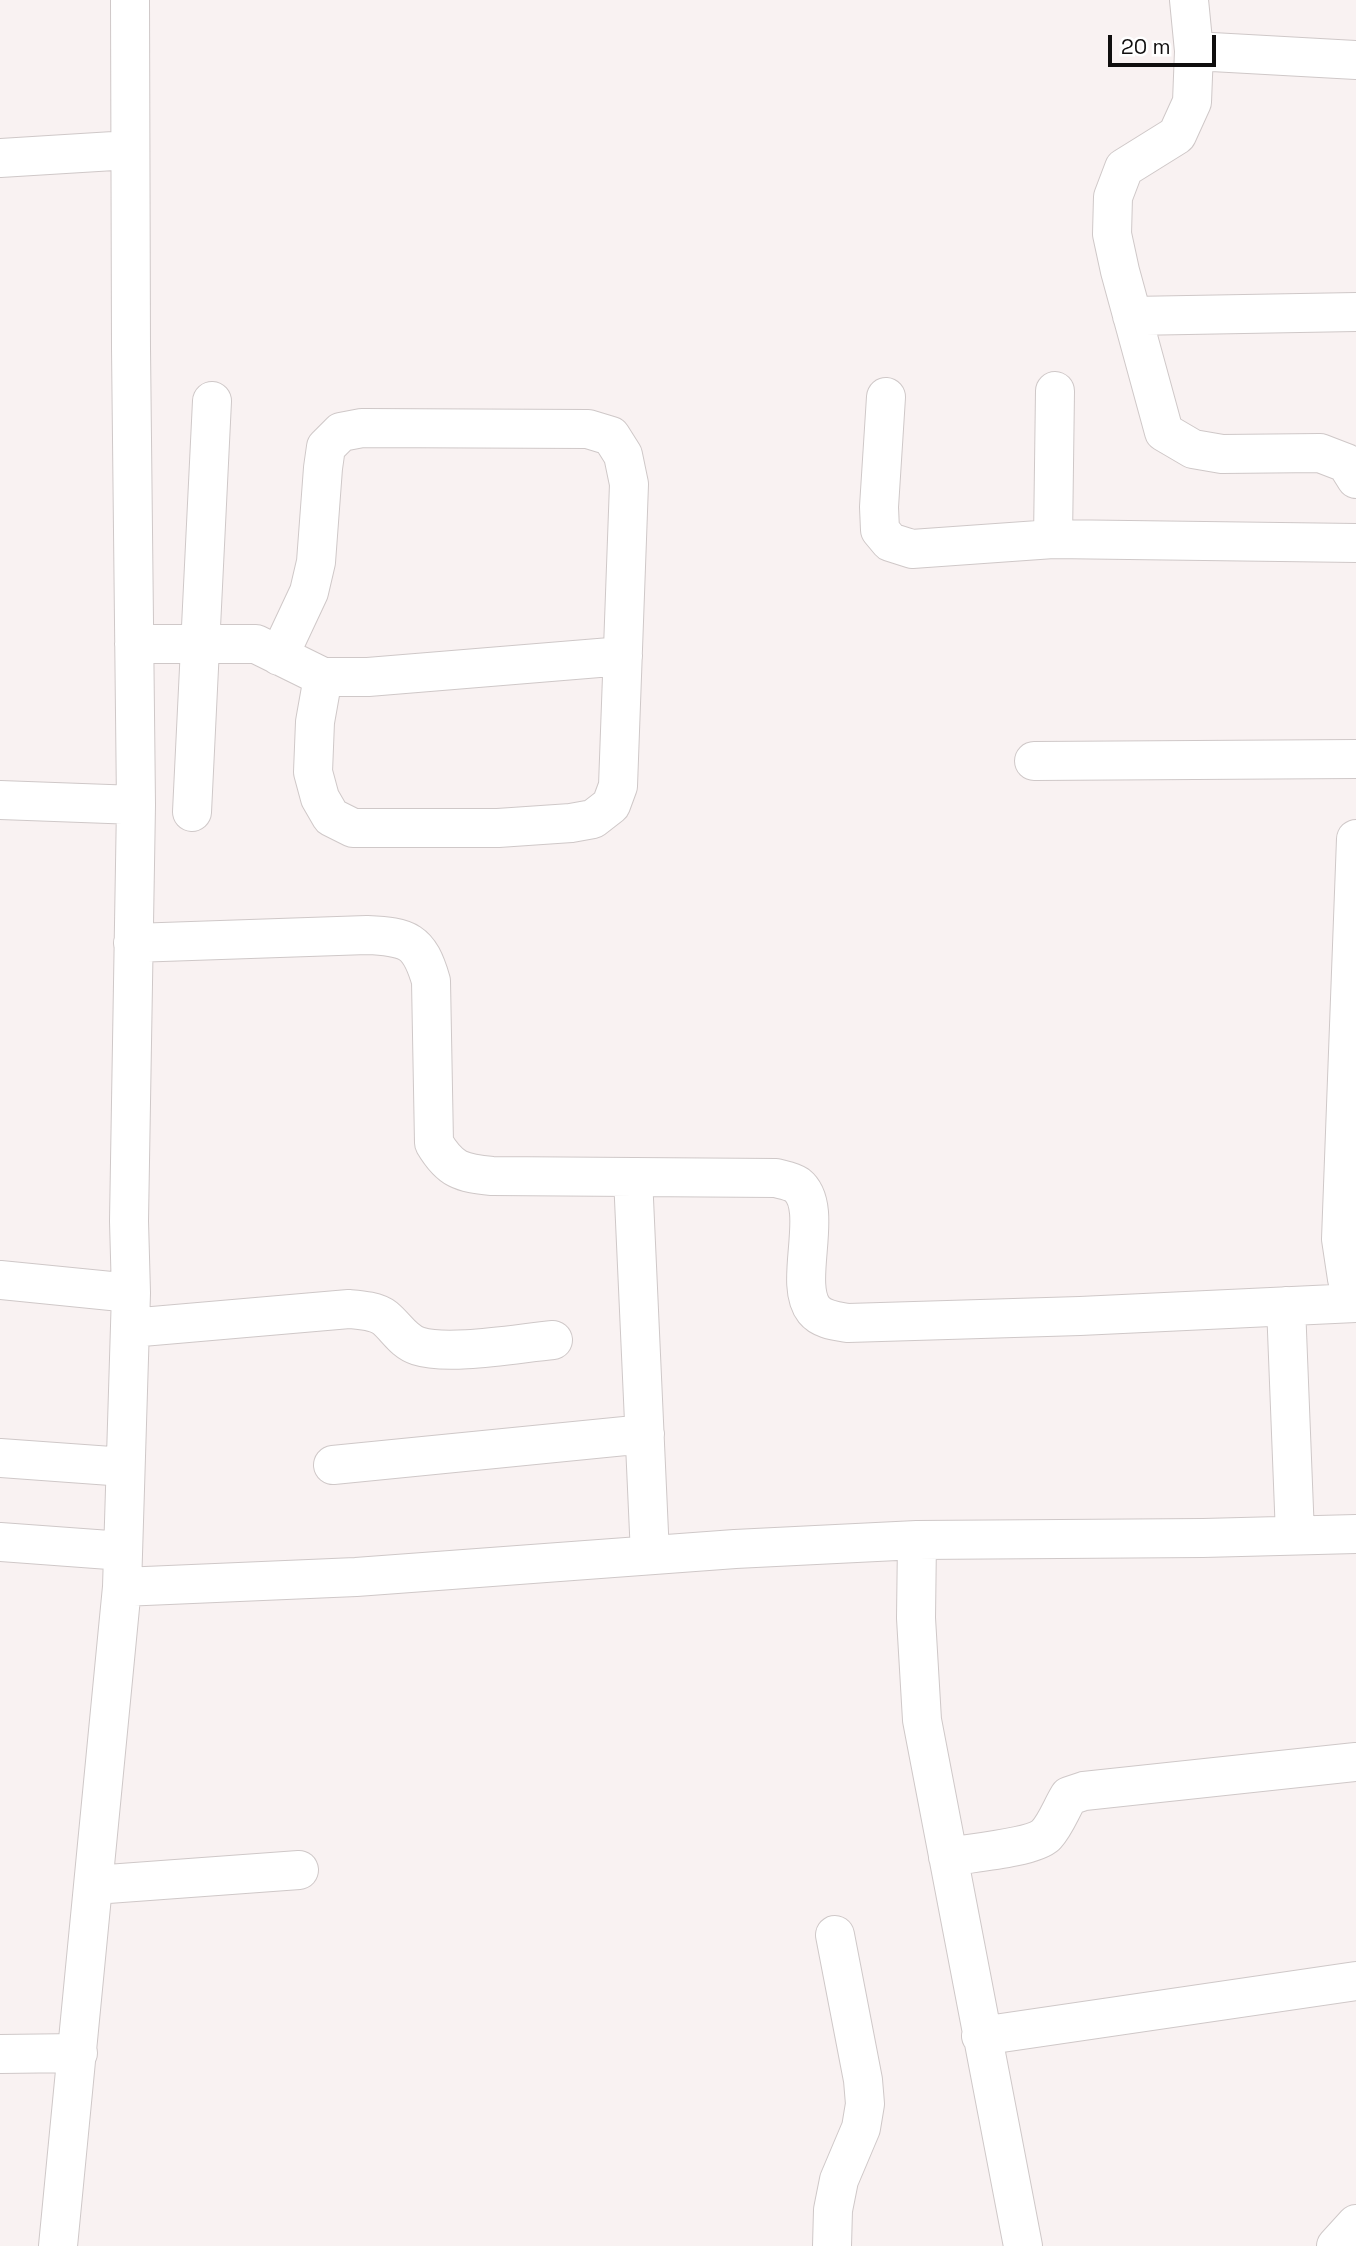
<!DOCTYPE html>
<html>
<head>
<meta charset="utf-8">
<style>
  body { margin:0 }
  #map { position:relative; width:1356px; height:2246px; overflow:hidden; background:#f9f2f2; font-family:"Space Grotesk",sans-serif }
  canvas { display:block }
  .scale { position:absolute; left:1108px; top:35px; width:108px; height:32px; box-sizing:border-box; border:4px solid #100e0e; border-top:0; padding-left:9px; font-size:21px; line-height:24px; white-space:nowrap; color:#100e0e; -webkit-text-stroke:5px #fff; paint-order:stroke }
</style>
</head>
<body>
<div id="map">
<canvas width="1356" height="2246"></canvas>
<div class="scale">20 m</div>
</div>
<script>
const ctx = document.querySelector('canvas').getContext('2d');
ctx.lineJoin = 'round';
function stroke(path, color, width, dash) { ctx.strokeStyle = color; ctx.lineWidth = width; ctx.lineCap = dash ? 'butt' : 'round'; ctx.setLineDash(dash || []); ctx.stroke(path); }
const minor = new Path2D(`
  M1189,0L1194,51L1192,102L1177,135L1124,168L1113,197L1112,234L1120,271L1164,432L1193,449L1222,454L1320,453L1346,463L1356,479
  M1194,51L1356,60
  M0,158L130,150
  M1132,316L1356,312
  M886,397L879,507L880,530L890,542L912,549L1053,539L1356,543
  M1053,539L1055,391
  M134,644H256L323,677H368L623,656
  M279,656L309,592L316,562L323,468L326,447L341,432L362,428L588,429L611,436L623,455L629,484L618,786L611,805L593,819L571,823L498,828H353L331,817L320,798L313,772L315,722L323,677
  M1034,761L1356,759
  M0,800L136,805
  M192,812L212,401
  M1356,839L1341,1239L1347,1279L1356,1286
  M133,943L367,935C408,937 419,940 431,981L434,1143C450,1170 461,1173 492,1176L776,1178C783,1180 791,1181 797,1185C826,1208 792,1283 814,1310C822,1320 837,1321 848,1323L1080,1316L1356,1303
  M633,1177L650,1555
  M0,1280L131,1293
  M1286,1306L1295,1535
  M130,1328L349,1309C361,1310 376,1311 385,1318C397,1328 403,1341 418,1346C449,1356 519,1343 553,1340
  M0,1458L125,1467
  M333,1465L645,1434
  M917,1540L916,1618L922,1720L1023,2246
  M0,1542L123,1551
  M122,1587L356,1577L735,1549L917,1540L1203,1538L1356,1534
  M948,1857C969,1853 1032,1848 1046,1835C1056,1824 1061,1809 1069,1796L1084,1791L1356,1762
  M94,1885L299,1870
  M981,2036L1356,1981
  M0,2054L78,2053
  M58,2246L122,1587L131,1293L129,1221L136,805L131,348L130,0
  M832,2246L833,2210L839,2180L861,2128L865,2104L863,2080L835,1935
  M1336,2246L1356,2224`);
stroke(minor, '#cfc8c8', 40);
stroke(minor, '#fff', 38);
</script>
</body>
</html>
